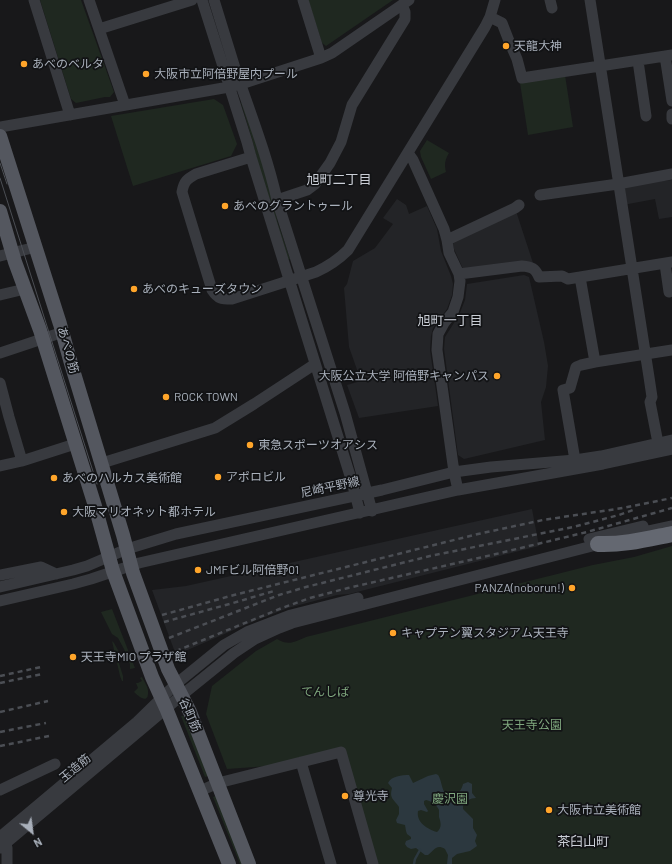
<!DOCTYPE html>
<html>
<head>
<meta charset="utf-8">
<style>
  body { margin:0 }
  #map { position:relative; width:672px; height:864px; overflow:hidden; background:#18181a; font-family:Barlow,sans-serif }
  canvas { display:block }
  .north { position:absolute; left:12px; top:812px; width:40px; height:40px; -webkit-text-stroke:3px #121315; paint-order:stroke; rotate:151deg; font-size:11px; font-weight:700; line-height:16px; text-align:center; color:#a9b0bb }
  .north::after { content:''; display:block; margin:auto; width:14px; height:18px; background:#a9b0bb; clip-path:polygon(50% 0,100% 100%,50% 72%,0 100%) }
</style>
</head>
<body>
<div id="map">
<canvas width="672" height="864"></canvas>
<div class="north">N</div>
</div>
<script>
const ctx = document.querySelector('canvas').getContext('2d');
ctx.lineJoin = 'round';
function fill(path, color) { ctx.fillStyle = color; ctx.fill(path, 'evenodd'); }
function stroke(path, color, width, dash) { ctx.strokeStyle = color; ctx.lineWidth = width; ctx.lineCap = dash ? 'butt' : 'round'; ctx.setLineDash(dash || []); ctx.stroke(path); }
function write(font, color, halo, rows, align = 'center') {
  ctx.font = font + ' Barlow,"Noto Sans JP",sans-serif'; ctx.lineWidth = 3.5; ctx.setLineDash([]); ctx.textBaseline = 'middle'; ctx.strokeStyle = halo; ctx.fillStyle = color; for (const [text, x, y, turn = 0] of rows) {
    ctx.save(); ctx.translate(x, y); ctx.rotate((+turn || 0) * Math.PI / 180); ctx.textAlign = isNaN(turn) ? turn : align; if (halo) ctx.strokeText(text, 0, 0); ctx.fillText(text, 0, 0); ctx.restore();
  }
}
fill(new Path2D(`
  M672,180V217L659,219L655,199L623,205L624,184Z
  M397,199L406,205L409,214L427,206L437,229L441,251L451,276L453,284L452,295L447,309L433,328L431,336L430,350L438,406L359,418L347,385L361,381L349,347L344,288L347,284L353,261L375,248L393,224L383,218Z
  M516,211L534,266L463,269L454,249L453,241Z
  M524,275L529,277L544,342L548,366L546,387L541,402L545,440L464,459L458,455L444,349L445,337L459,315L465,300L467,284Z
  M532,509L539,546L349,594L337,595L288,608L252,622L176,655L152,590L186,586Z`), '#232427');
fill(new Path2D(`
  M40,0H81L114,92L110,97H105L76,103L71,99Z
  M308,0H393L326,46L322,43Z
  M565,75L573,127L528,135L520,83Z
  M214,99L223,105L237,144L231,156L133,186L111,116Z
  M243,102L268,181L278,223L290,259L287,260L262,181L252,139L241,103Z
  M427,140L449,153C445,160 444,164 446,172L431,179L421,157L420,151Z
  M672,546V864H377L342,748L269,766L227,769L206,714L212,686L256,651L277,639C289,646 294,642 306,637L593,565L634,557Z
  M112,609L135,668L130,669V664L124,649L118,638L112,634L101,612Z
  M112,641L114,643L119,652L116,654L123,676V681H122L120,676Z
  M142,677C144,681 149,688 148,693C148,705 137,695 134,692L138,688L136,683H138L142,681L140,678Z
  M181,716H184L208,776L205,777Z
  M216,796L243,864H240L213,797Z`), '#1f2820');
fill(new Path2D(`
  M436,774L438,775C443,781 441,801 455,795C459,793 462,789 463,784L468,782L472,784V793L476,798C470,798 466,801 463,806V809L473,819V828L477,835L475,841L477,846L470,851L457,854L452,858V864H447L448,855L445,849C436,844 435,850 428,855H425L416,848L411,849L407,847L405,844L406,841L411,839V837L407,834L406,831L405,825L397,823L396,820L399,814V807C394,799 389,799 392,788L388,783C391,776 402,775 409,775L413,783L428,776ZM426,800C431,801 437,805 439,810C439,812 439,815 439,817C441,823 442,828 437,832C427,829 416,822 418,811L421,810L427,812L428,811L424,804V801Z`), '#2c383f');
stroke(new Path2D(`
  M414,864L415,859L420,850`), '#2c383f', 2.5);
stroke(new Path2D(`
  M34,0L70,115
  M89,0L125,105
  M202,0L247,142L251,157L352,482L360,513
  M214,0C221,23 228,45 235,68C250,112 267,155 277,200L345,413L372,511
  M303,0L321,58
  M550,0L552,8
  M590,0L649,377L652,397L650,402L658,443
  M490,17L502,23L509,41L517,59L522,78L672,55
  M99,29L192,0
  M665,56L672,101
  M638,61L646,116
  M672,114V119
  M0,127L229,87L241,84L321,58L332,53L409,0
  M408,153L413,160L444,229L447,240L449,253L459,274L460,281L458,297L453,312L444,323L438,334L437,350L454,472L458,490
  M251,157L196,174C187,179 184,181 182,192L212,290C218,299 221,299 232,299L316,272C329,266 338,260 348,250L485,27L490,17L495,0
  M540,195L618,184L672,174
  M277,200L307,190L315,184L330,163L341,142L352,105L405,19V12L402,5
  M447,240L515,208L519,205
  M0,256L36,247
  M665,264L669,292L672,291
  M459,274L522,266C532,267 535,268 539,277L562,276L568,279L672,262
  M580,277L595,362
  M0,295L25,289
  M0,353L63,332
  M0,383L9,417L22,461
  M575,460L563,390L570,388L576,367L581,365L595,362L672,350
  M102,463L215,428L254,404L315,364
  M0,466L22,461L75,444
  M635,534L672,526
  M589,539L643,526
  M0,575L41,567L56,574
  M0,587L73,570L87,566L127,549L176,534L382,490L454,472L491,467L575,460L601,456L672,440
  M0,601L73,584L91,579L139,563L458,490L603,464L672,449
  M301,762L331,864
  M0,790L55,764
  M200,791L218,783L341,752L373,864
  M0,837L137,722L176,684L224,645L247,632L291,615L358,598
  M4,839L7,848V864
  M0,848L143,728L182,695L234,653L255,639L279,628L292,623L604,543`), '#383a3f', 11);
stroke(new Path2D(`
  M0,136L60,324L70,360L123,535L133,573L168,669L190,712L249,864
  M0,211L15,262L40,330L95,506L113,571L152,677L166,708L229,864`), '#54575f', 14);
stroke(new Path2D(`
  M598,544C624,545 647,539 672,534`), '#646871', 16);
stroke(new Path2D(`
  M0,163L7,184
  M0,178L97,484`), '#4b4e54', 1);
stroke(new Path2D(`
  M162,615L234,595L478,534L543,520L623,508L672,498
  M164,622L233,603L274,591
  M169,638L279,595L306,587L430,556L573,527L619,515L633,510
  M176,651L282,608L310,598L348,588L496,554L587,532L672,508
  M0,676L41,667
  M0,683L42,674
  M0,712L48,701
  M0,732L46,723
  M0,746L49,736`), '#4b4e54', 2.5, [5, 4]);
for (const [x, y, r, color] of [
  [506,46,4,"#ffa52a"],
  [24,64,4,"#ffa52a"],
  [146,74,4,"#ffa52a"],
  [225,206,4,"#ffa52a"],
  [134,289,4,"#ffa52a"],
  [497,376,4,"#ffa52a"],
  [166,397,4,"#ffa52a"],
  [250,445,4,"#ffa52a"],
  [218,477,4,"#ffa52a"],
  [54,478,4,"#ffa52a"],
  [64,512,4,"#ffa52a"],
  [198,570,4,"#ffa52a"],
  [572,588,4,"#ffa52a"],
  [393,633,4,"#ffa52a"],
  [73,657,4,"#ffa52a"],
  [345,796,4,"#ffa52a"],
  [549,810,4,"#ffa52a"]
]) { const dot = new Path2D(); dot.arc(x, y, r, 0, 2 * Math.PI); ctx.fillStyle = color; ctx.fill(dot); stroke(dot, '#121315', 1.5); }
write('12px', '#a9b0bb', '#121315', [
  ["天龍大神",514,46],
  ["あべのベルタ",32,64],
  ["大阪市立阿倍野屋内プール",154,74],
  ["あべのグラントゥール",233,206],
  ["あべのキューズタウン",142,289],
  ["大阪公立大学 阿倍野キャンパス",489,376,"right"],
  ["ROCK TOWN",174,397],
  ["東急スポーツオアシス",258,445],
  ["アポロビル",226,477],
  ["あべのハルカス美術館",62,478],
  ["大阪マリオネット都ホテル",72,512],
  ["JMFビル阿倍野01",206,570],
  ["PANZA(noborun!)",564,588,"right"],
  ["キャプテン翼スタジアム天王寺",401,633],
  ["天王寺MIO プラザ館",81,657],
  ["尊光寺",353,796],
  ["大阪市立美術館",557,810]
], 'left');
write('12px', '#a9b0bb', '#121315', [
  ["あべの筋",68,350,74],
  ["尼崎平野線",330,487,-12],
  ["谷町筋",190,715,66],
  ["玉造筋",75,768,-40]
]);
write('12px', '#7fa77e', '#121315', [
  ["てんしば",325,692],
  ["天王寺公園",532,725],
  ["慶沢園",450,799]
]);
write('13px', '#caced6', '#121315', [
  ["旭町二丁目",339,180],
  ["旭町一丁目",450,321],
  ["茶臼山町",583,842]
]);
</script>
</body>
</html>
